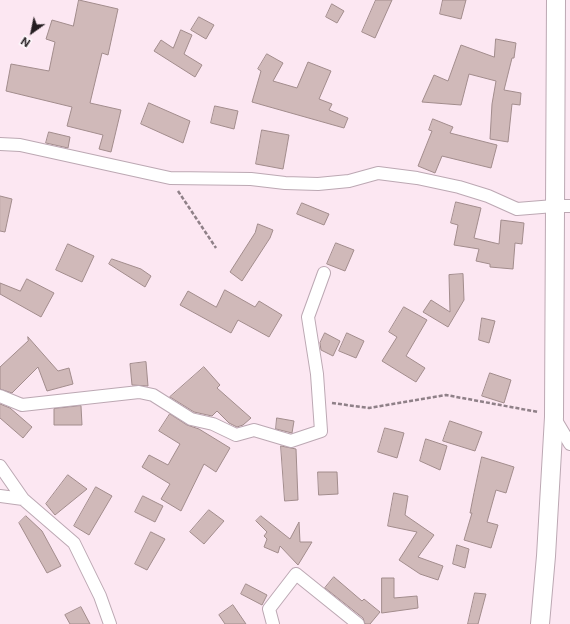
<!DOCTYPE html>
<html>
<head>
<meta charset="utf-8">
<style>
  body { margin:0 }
  #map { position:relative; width:570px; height:624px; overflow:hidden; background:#fce7f2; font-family:Inter,sans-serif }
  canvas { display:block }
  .north { position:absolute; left:12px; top:12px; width:40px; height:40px; -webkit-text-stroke:3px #fef9fc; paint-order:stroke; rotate:213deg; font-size:11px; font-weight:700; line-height:16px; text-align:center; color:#251d21 }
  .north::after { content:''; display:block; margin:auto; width:14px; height:18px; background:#251d21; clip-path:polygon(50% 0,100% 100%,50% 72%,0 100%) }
</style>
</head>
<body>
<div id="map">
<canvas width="570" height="624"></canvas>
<div class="north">N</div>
</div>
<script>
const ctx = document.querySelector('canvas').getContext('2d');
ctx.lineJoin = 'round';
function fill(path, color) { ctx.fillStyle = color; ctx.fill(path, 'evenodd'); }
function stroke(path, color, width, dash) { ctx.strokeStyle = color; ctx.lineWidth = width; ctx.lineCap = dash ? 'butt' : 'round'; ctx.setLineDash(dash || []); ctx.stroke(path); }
const building = new Path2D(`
  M79,0L118,9L108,55L102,53L90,103L121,110L111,152L99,149L103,135L67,126L72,107L6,91L11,64L49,71L55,42L46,39L52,20L73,26Z
  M376,0H392L375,38L362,32Z
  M443,0H466L461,19L440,14Z
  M332,4L344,11L337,23L326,17Z
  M199,17L214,25L206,39L191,30Z
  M181,30L192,35L184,54L202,65L195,77L154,51L161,40L173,48Z
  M496,39L516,43L514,58H512L504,90L521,93L520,105L512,104L508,142L490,139L492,104L496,81L469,74L461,105L422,102L434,75L448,81L461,45L494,57Z
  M267,54L283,63L273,81L297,88L308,62L331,71L319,99L332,104L329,110L348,118L344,128L252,102L261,71L258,69Z
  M149,103L190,121L183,143L141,124Z
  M215,106L238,111L234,129L211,123Z
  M433,119L453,127L450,133L497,145L491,168L442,156L435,173L418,166L432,131L429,130Z
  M262,130L289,135L283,169L256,164Z
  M49,132L70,137L68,148L46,143Z
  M0,196L12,199L5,232L0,231Z
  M456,202L481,208L474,238L499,244L501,220L524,223L522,244L515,243L513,269L490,267V264L476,261L479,249L454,245L458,225L451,223Z
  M302,203L329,214L324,225L297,214Z
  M258,224L273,230L270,238L242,281L230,272L255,233Z
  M336,243L354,250L345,271L327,264Z
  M68,244L94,256L82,282L56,270Z
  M112,259L141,269L151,276L145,287L109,264Z
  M463,274L464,300L448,327L423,312L431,300L450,312L449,275Z
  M27,279L54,293L41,317L0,294V283L20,291Z
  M225,290L255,307L259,301L282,315L269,337L238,320L231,333L180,305L188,291L216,307Z
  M404,307L427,320L406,356L425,368L416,382L382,361L397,337L389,332Z
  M482,318L495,321L489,343L479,340Z
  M325,333L340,341L333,356L321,350L320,343Z
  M347,333L364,341L356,358L339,351Z
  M28,337L58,371L69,368L73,384L47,391L38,367L12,393L0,389V367L28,341Z
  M146,362L148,386L132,385L130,364Z
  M204,367L220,385L217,388L251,418L243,425L237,427L229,423L217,411L212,416L194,412L170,397Z
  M490,373L511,380L504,403L482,396Z
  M0,404L10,408L32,427L23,438L0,418Z
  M81,406L82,425H54V409Z
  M170,414L187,425L199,429L230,448L216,472L204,464L181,511L161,499L170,484L142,467L149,455L168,465L180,444L159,431Z
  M277,418L294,421L292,433L276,429Z
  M450,421L482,432L475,451L443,441Z
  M385,428L404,433L397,458L378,452Z
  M426,439L447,446L440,470L420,461Z
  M281,446L296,449L298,500L285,501Z
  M482,457L514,467L506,493L496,490L487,522L498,525L491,548L464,540L472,513H470L474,493Z
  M318,472H337L338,494L319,495Z
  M68,475L87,489L55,515L46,504Z
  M96,487L112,496L89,535L74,526Z
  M394,493L408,496L405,515L434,535L418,557L443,566L438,580L420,574L399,560L417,532L388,526Z
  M143,496L163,506L155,522L135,512Z
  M209,510L224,521L204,544L190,532Z
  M26,516L42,531L61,566L47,573L19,523Z
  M261,516L290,539L299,522L300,542H312L298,565L280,546L278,553L264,547L267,539L264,536L267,532L256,521Z
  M151,532L165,539L147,570L135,564Z
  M457,545L469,549L465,568L453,564Z
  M334,577L362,601L364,599L380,612L370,624H365L363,618L325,588Z
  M382,578H394V598L417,596L418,608L382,613Z
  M246,584L267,595L262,605L241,594Z
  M475,593L486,594L478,624H468Z
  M233,605L246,624H225L219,615Z
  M81,607L90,624H70L65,615Z`);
fill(building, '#d0b9b9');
stroke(building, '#a28c8c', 1);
const minor = new Path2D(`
  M0,144L20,145L170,178L251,179L285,183L318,184L349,181L378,173L417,178L459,187L488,196L517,209L554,206H570
  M0,396L22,405L139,392L153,395L191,419L213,424L236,435L254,430L291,441L321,431L317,374L308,317L324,273
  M554,417L570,444
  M0,466L23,499
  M0,496L23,499L74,543L100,596L110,624
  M273,624L269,609L296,574L358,624`);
const secondary = new Path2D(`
  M540,624L546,556L554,417L556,0`);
stroke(minor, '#bca8b3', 14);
stroke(secondary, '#bca8b3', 20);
stroke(new Path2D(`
  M178,191L216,248
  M332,403L369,408L446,395L538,412`), '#8f8088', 2.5, [4, 2]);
stroke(minor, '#fff', 12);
stroke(secondary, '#fff', 18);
</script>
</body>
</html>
